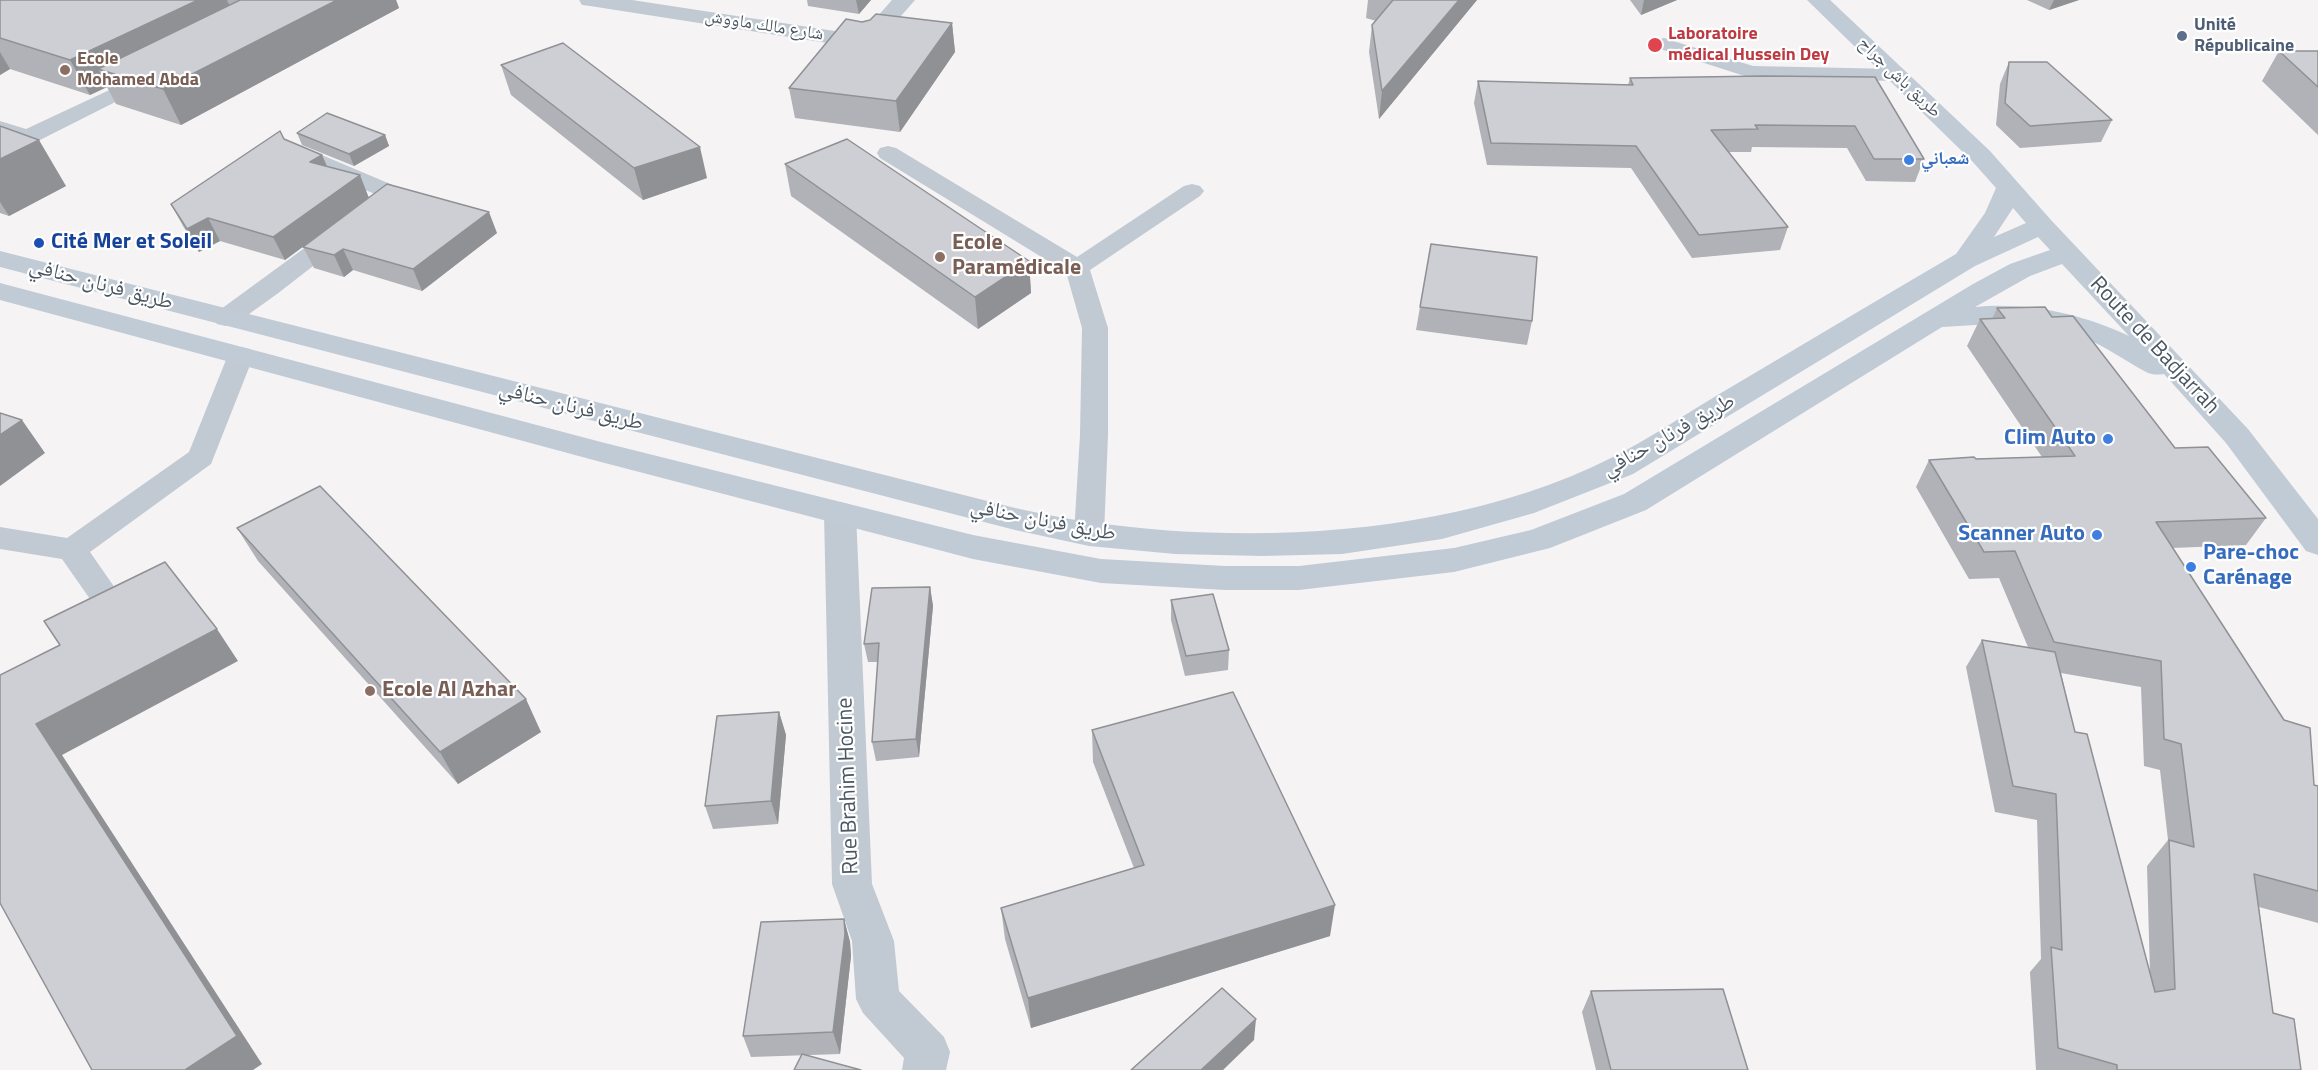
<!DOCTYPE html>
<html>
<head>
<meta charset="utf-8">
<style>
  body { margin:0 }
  canvas { display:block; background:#f5f3f3 }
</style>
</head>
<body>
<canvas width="2318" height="1070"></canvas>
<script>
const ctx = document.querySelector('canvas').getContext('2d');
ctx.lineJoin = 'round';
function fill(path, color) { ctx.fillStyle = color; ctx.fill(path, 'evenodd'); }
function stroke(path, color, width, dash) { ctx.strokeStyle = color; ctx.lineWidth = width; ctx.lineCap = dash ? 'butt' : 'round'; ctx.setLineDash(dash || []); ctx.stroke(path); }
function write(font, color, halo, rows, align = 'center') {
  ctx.font = font + ' "Titillium Web","Noto Naskh Arabic",sans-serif'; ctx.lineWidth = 4.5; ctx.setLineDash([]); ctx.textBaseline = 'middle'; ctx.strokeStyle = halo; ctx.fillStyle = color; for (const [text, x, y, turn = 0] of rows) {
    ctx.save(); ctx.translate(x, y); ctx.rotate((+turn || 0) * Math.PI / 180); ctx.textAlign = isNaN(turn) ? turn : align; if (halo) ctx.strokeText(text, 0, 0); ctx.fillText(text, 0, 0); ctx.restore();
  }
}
fill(new Path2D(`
  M1664,38L1753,66L1896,69L1903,71L1906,75L1903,79L1896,81L1751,78L1657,48L1654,44L1657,40Z
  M148,72L155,74L158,78L155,82L36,142L28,144L0,135V121L26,129Z
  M888,146L896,148L1077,257L1184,186L1192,184L1200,186L1204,191L1200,196L1090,270L1108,328V435L1104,534L1100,541L1089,545L1078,541L1074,534L1080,435L1082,328L1066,272L880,158L877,153L880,148Z
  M303,147L402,189L406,194L277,294L235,324L226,326L217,324L213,318L217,312L377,195L295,159L292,154L295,149Z
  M241,347L250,349L254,355L211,464L90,552L124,601L119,609L108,613L97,609L62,559L0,549V527L67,538L189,452L228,355L232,349Z`), '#c1cad2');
fill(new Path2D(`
  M579,0H632L861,35L892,0H915L874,47L866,49L590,6L582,5Z
  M840,502L851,505L856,513L872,884L894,941L899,991L944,1037L950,1052L946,1070H902L904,1058L863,1013L856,999L852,941L832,884L824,513L829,505Z`), '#c1cad2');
fill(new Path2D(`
  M1807,0H1830L1990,151L2051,220L2248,429L2318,519V555L2306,551L2226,443L2164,374C2158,375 2152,375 2146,372C2124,360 2105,346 2082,337C2033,318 1992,324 1942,327L1646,510L1550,548L1454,572L1299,590H1225L1101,583L973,559L601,462L0,300V283L601,442L973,535L1101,559L1225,566H1299L1454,548L1531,530L1624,494L1973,284L2010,264L2050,250L2038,237L1975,266L1633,474L1534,513L1442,539L1342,554L1262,556L1175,554L1089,546L1015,530L0,267V251L1015,508C1040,513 1065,519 1090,522C1257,546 1458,535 1611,458C1647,440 1681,417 1716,396C1796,349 1875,301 1956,254L1985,213L1996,188L1972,161ZM2013,208L2026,223L1994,237ZM2062,264L2129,336C2082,314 2028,302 1975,307L2030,276Z`), '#c1cbd6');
fill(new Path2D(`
  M0,0H396L399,8L181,125L116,104L107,87L90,95L10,69L0,75Z
  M807,0H871L859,14L808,6Z
  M1368,0H1477L1379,119L1369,52L1372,25L1376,21L1366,18Z
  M1630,0H1677L1641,15Z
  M2027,0H2079L2049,10Z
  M862,22L952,23L955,52L900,132L795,118L789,88Z
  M2279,51H2318V135L2262,81Z
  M2009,62L2112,120L2101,142L2020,148L1996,125L2000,84Z
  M501,65L707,178L643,200L511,95Z
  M1764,76L1924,159L1915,182L1866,181L1847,148L1752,147L1751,152H1729L1788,227L1780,250L1692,258L1631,168L1487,165L1474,103L1478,81L1628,85L1630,78Z
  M0,126L66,186L9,216L0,213Z
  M297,133L385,135L389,146L354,166L302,145Z
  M284,139L322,155L327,166L369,197L497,233L422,291L353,270L344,277L314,268L303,247L332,225L285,260L220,241L199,252L183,226L171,204Z
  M785,164L1029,261L1031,293L978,329L791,196Z
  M1420,307L1532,321L1527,345L1416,330Z
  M1997,308L2052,317L2175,448L2266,518L2246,545L2172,548L2314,785L2318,786V923L2259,907L2273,1013L2301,1070H2036L2030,972L2041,959L2037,820L1995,812L1966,667L1982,640L2028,647L1999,578L1969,579L1916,487L1929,460L2042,457L1967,346L1980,319H1992ZM2061,673L2141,687L2144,766L2160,770L2168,840L2147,866L2150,974L2075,732Z
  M237,528L541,732L458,784L258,561Z
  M930,587L933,606L919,757L876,761L872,742L878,662H868L864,644Z
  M1171,600L1229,650L1228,670L1185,676L1171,620Z
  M779,712L786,735L778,824L713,829L705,806Z
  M1092,730L1330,936L1031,1028L1005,939L1001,908L1134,868L1093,762Z
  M844,919L850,942L851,956L840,1054L751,1057L743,1036Z
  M1591,991L1748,1070H1596L1582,1012Z`), '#b0b2b7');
fill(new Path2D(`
  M198,0H227L237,23L98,69L107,87L90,95L70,60Z
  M337,0H396L399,8L181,125L163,89Z
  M856,0H871L859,14Z
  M1459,0H1477L1379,119L1382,91Z
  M1644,0H1677L1641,15Z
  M2054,0H2079L2049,10Z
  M952,23L955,52L900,132L896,101Z
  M0,52L10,69L0,75Z
  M385,135L389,146L354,166L349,154Z
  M39,140L66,186L9,216L0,202V159Z
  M700,147L707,178L643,200L634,168Z
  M322,155L332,178L310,162Z
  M360,175L369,198L285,260L273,237Z
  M489,212L497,233L422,291L413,269Z
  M208,218L220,241L199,252L187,229Z
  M343,249L353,270L344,277L334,255Z
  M1029,261L1031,293L978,329L975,297Z
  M22,420L45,453L0,486V435Z
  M930,587L933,606L919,757L916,739Z
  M217,629L238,661L62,755L262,1064L253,1070H185L36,724Z
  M526,699L541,732L458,784L440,752Z
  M779,712L786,735L778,824L771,801Z
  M1335,905L1330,936L1031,1028L1028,998Z
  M844,919L850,942L851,956L840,1054L833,1032Z
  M1256,1019L1254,1040L1223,1070H1201Z`), '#909195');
const building = new Path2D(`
  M0,0H198L70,60L0,38Z
  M240,0H337L163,89L98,69Z
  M1393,0H1459L1382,91L1372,25Z
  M876,14L952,23L896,101L789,88L846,19L862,22L870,20Z
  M563,43L700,147L634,168L501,65Z
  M2279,51H2318V87Z
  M2009,62H2047L2112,120L2030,126L2005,103Z
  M1764,76L1875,77L1924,159H1874L1855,126L1755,125L1758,129L1711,130L1788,227L1699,235L1636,146L1491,143L1478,81L1633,85L1630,78Z
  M327,113L385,135L349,154L297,133Z
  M0,126L39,140L0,159Z
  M280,131L284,139L322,155L310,162L360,175L273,237L208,218L187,229L171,204Z
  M847,139L1029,261L975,297L785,164Z
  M387,184L489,212L413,269L343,249L334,255L303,247Z
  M1431,244L1537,257L1532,321L1420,307Z
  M2045,307L2052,317L2073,316L2175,448L2208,447L2266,518L2156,522L2284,720L2310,728L2314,785L2318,786V891L2254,874L2273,1013L2294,1019L2301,1070H2117V1065L2058,1048L2051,947L2062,950L2056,794L2013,786L1982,640L2055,652L2075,732L2087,734L2155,992L2175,989L2169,840L2194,847L2181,744L2164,739L2161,661L2054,642L2015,551L1984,552L1929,460L1974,457L1976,459L2075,456L1980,319L2005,318L1997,308Z
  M0,413L22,420L0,435Z
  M320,486L526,699L440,752L237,528Z
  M165,562L217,629L36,724L237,1036L185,1070H92L0,903V675L60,645L44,621Z
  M930,587L916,739L872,742L879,643L864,644L872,588Z
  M1213,594L1229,650L1186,656L1171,600Z
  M1233,692L1335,905L1028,998L1001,908L1144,865L1092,730Z
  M779,712L771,801L705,806L717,716Z
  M844,919L845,934L833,1032L743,1036L761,922Z
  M1222,988L1256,1019L1201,1070H1131Z
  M1723,989L1748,1070H1611L1591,991Z
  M802,1054L861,1070H794Z`);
fill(building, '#cdcfd5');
stroke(building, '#909195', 1.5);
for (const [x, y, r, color] of [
  [2182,36,6,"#5c6f8a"],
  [1655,45,8,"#e0444e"],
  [65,70,6,"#8d6e63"],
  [1909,160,6,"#3f7fe0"],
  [39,243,6,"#1a4fb4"],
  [940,257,6,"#8d6e63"],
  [2108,439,6,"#3f7fe0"],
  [2097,535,6,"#3f7fe0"],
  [2191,567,6,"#3f7fe0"],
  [370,691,6,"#8d6e63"]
]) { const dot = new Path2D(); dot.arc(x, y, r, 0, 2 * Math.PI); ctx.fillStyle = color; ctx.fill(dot); stroke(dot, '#fff', 2); }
write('18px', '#4a5661', '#fff', [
  ["شارع مالك ماووش",764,26,9],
  ["طريق باش جراح",1899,78,44]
]);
write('bold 18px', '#4e5e75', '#fff', [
  ["Unité",2194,26],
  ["Républicaine",2194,47]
], 'left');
write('bold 18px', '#be3a42', '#fff', [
  ["Laboratoire",1668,35],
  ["médical Hussein Dey",1668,56]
], 'left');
write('bold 18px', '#785e54', '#fff', [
  ["Ecole",77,60],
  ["Mohamed Abda",77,81]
], 'left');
write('bold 18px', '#366cbe', '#fff', [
  ["شعباني",1921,160]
], 'left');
write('bold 22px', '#164399', '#fff', [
  ["Cité Mer et Soleil",51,243]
], 'left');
write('bold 22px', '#785e54', '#fff', [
  ["Ecole",952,244],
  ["Paramédicale",952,269],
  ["Ecole Al Azhar",382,691]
], 'left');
write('22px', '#4a5661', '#fff', [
  ["طريق فرنان حنافي",101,285,15],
  ["Route de Badjarrah",2154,346,47],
  ["طريق فرنان حنافي",571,407,14],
  ["طريق فرنان حنافي",1669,436,-29],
  ["طريق فرنان حنافي",1043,521,11],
  ["Rue Brahim Hocine",849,786,-92]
]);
write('bold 22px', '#366cbe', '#fff', [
  ["Clim Auto",2096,439],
  ["Scanner Auto",2085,535],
  ["Pare-choc",2203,554,"left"],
  ["Carénage",2203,579,"left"]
], 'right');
</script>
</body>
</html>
